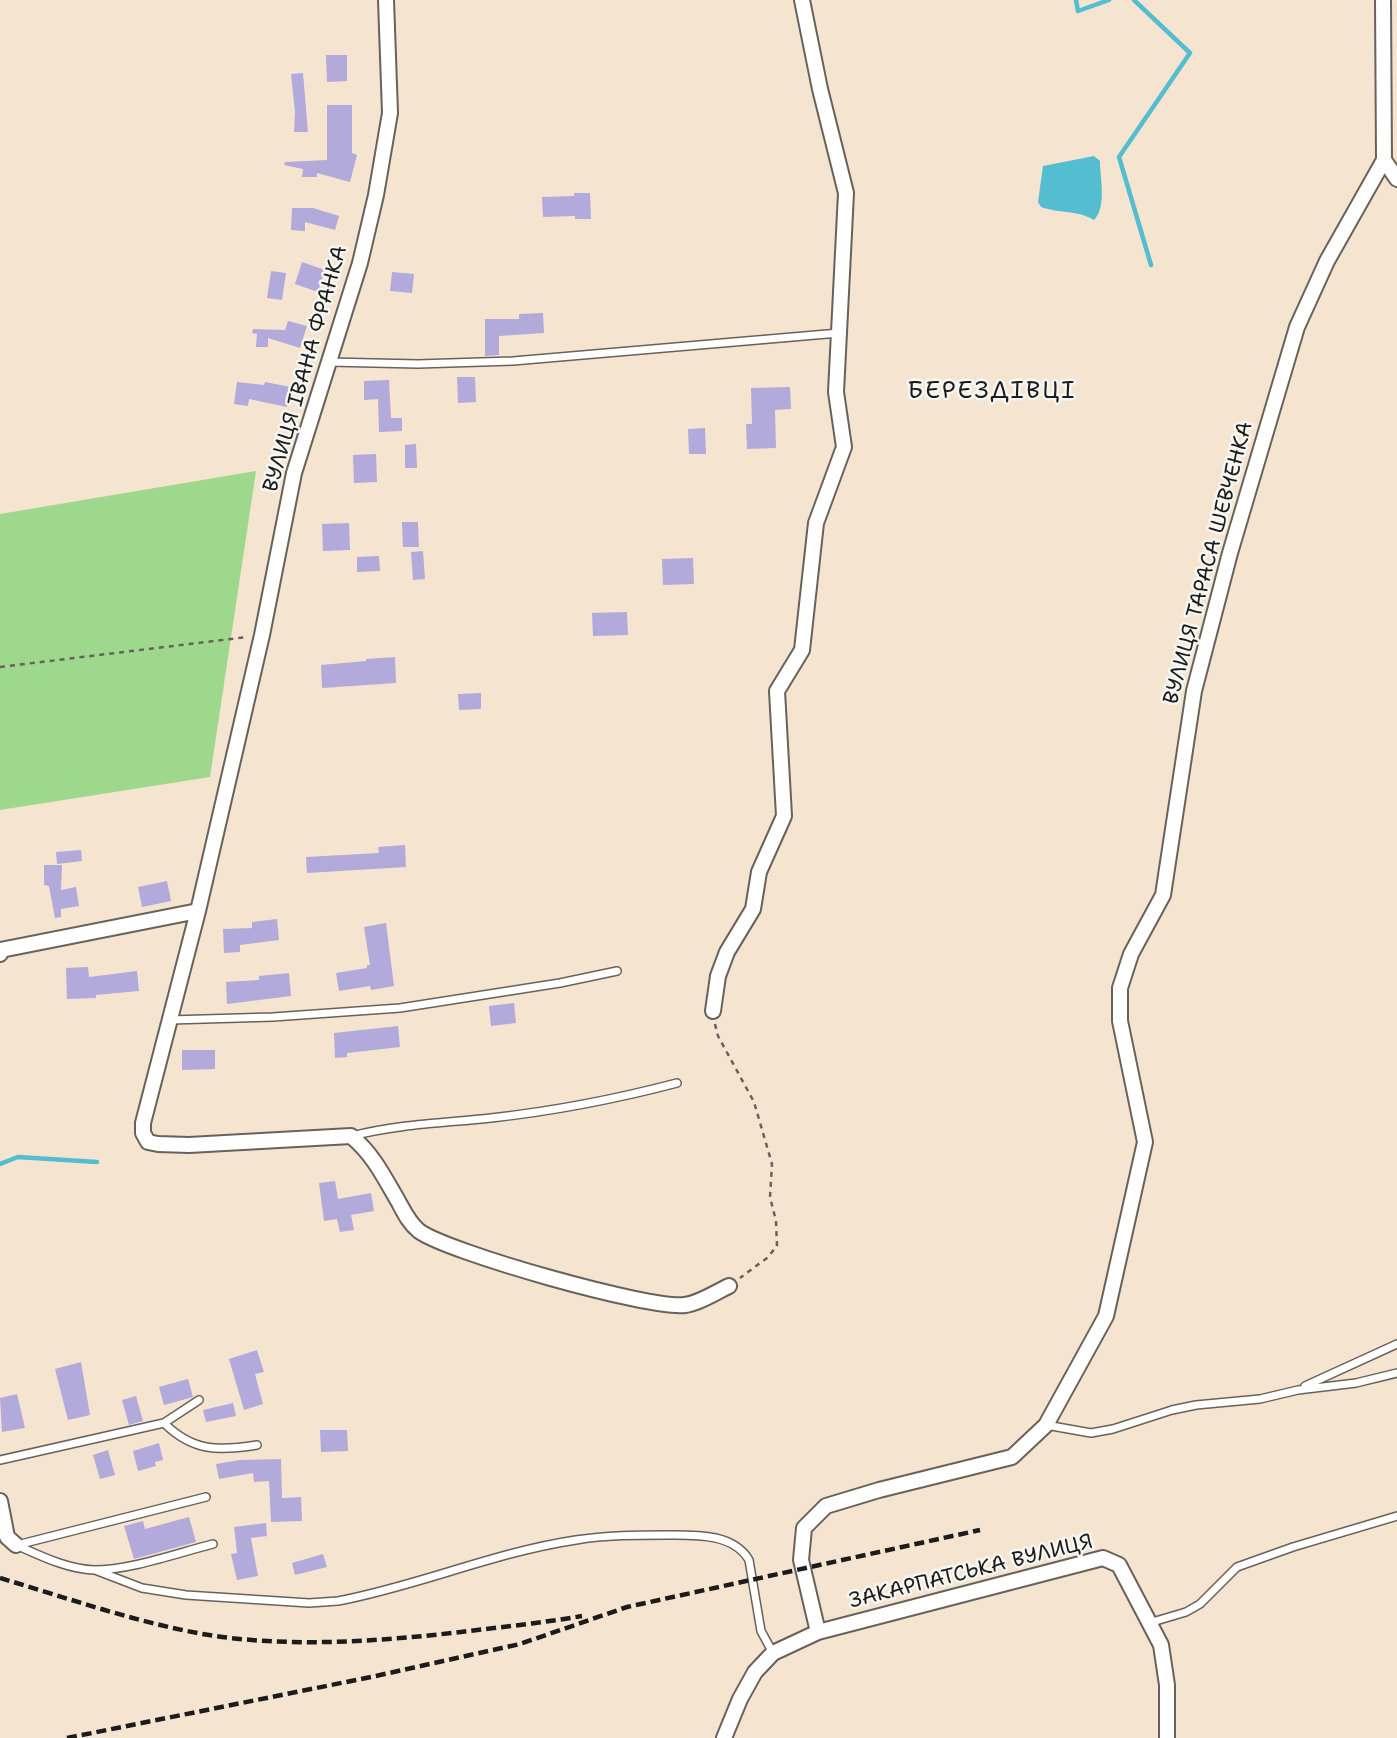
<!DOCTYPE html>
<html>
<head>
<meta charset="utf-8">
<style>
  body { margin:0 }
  canvas { display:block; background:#f5e4d0 }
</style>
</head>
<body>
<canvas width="1397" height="1738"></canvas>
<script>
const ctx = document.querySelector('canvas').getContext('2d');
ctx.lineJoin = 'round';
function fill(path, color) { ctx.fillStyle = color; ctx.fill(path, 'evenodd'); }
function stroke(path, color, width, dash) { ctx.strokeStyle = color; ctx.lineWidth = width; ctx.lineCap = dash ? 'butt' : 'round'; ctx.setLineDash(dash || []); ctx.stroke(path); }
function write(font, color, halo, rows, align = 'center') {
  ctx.font = font + ' "Shantell Sans",sans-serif'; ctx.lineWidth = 5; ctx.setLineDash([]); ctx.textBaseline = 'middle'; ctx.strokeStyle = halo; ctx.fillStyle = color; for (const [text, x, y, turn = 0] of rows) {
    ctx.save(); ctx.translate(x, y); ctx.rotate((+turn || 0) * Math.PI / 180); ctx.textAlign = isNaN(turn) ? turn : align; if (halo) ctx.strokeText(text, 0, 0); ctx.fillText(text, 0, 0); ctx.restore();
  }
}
fill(new Path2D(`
  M256,471L210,777L0,810V514Z`), '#9ed88c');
fill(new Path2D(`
  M1094,156L1100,161C1100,178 1107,207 1094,220C1074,209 1061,214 1041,207L1038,202L1043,166Z`), '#54bdd0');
stroke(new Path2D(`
  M1076,0L1078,11L1109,0
  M1134,0L1190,53L1119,157L1151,265
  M0,1164L18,1157L97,1162`), '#54bdd0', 4.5);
fill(new Path2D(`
  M326,55H347V81L327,82Z
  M303,73L308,132H294L295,112L291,74Z
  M327,105H352V153L357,155L350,182L317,173V177H302L303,169L284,165L285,162L327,160Z
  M574,193H590L591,219H575V216L543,217L542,197L574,196Z
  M292,208H313L339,216L335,230L305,222V231L291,230Z
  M302,262L325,270L318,292L295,284Z
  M271,271L286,273L282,300L267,298Z
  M392,272L414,274L412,293L390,291Z
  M543,313L544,333L499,336V355L485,356V319H519V314Z
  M288,321L307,326L300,348L268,338V347H256L257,334L252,333L253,329L285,330Z
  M457,377H475L476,402L458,403Z
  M389,380L391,418H402V431L379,432L378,399L364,400V381Z
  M237,382L264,385L265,382L291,387L287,407L249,399L248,406L234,404Z
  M790,387L791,409L775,410L776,448L747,449L746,424H752L751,388Z
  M705,428L706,454H689L688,429Z
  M416,444L417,468H405V445Z
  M376,454L377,482L354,483L353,455Z
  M402,522H418L419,547H403Z
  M349,523L350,550L323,551L322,524Z
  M423,551L425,579L413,580L411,552Z
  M379,556L380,571L357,572V557Z
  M693,558L694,584L663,585L662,559Z
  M627,612L628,635L593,636L592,613Z
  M395,657L396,683L322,688L321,665L366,661V659Z
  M481,693V709L459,710L458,694Z
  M405,845L406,867L307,873L306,857L379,853L378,847Z
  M81,850L82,861L57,864L56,852Z
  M44,865H62L61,890L76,887L79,906L61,909V917L55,918L49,886L44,885Z
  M167,881L171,901L142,907L138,887Z
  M277,919L279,940L240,945V952L224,953L223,929L252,928V922Z
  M386,923L394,986L371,990L370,986L339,991L336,973L367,968V965H370L364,927Z
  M88,967L89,977L137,971L139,991L96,995V998L67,999L66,968Z
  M289,973L291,996L227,1004L226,982L259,980V976Z
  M514,1003L516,1023L491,1026L489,1006Z
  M398,1026L400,1047L347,1053V1057L335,1058L334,1033Z
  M182,1050H215V1069L182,1070Z
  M335,1181L338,1199L371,1193L374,1211L351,1215L354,1230L340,1232L337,1219L324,1221L319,1183Z
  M257,1350L264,1372L255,1374L263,1404L244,1410L229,1359Z
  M81,1362L90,1415L68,1420L55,1369Z
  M188,1379L193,1397L164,1405L159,1387Z
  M17,1394L25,1428L2,1432L0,1398Z
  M136,1396L143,1421L129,1425L122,1400Z
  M233,1403L236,1416L206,1422L203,1410Z
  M320,1430H347L348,1451L321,1452Z
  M159,1443L163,1460L155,1462L156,1466L138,1471L133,1451Z
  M108,1450L115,1475L100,1479L93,1455Z
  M281,1459L282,1498L301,1497L302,1521L271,1522L269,1481L254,1482L253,1473L219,1479L216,1464L240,1460Z
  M189,1517L196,1542L134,1559L124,1526L143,1521L145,1529Z
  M266,1523L267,1536L251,1538L258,1576L237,1580L231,1554L237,1553L234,1527Z
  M323,1554L327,1567L295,1575L292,1563Z`), '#b2aada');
const lane = new Path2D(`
  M329,362L418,364L513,361L839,333
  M170,1020L273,1017L400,1008L560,983L617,971
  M352,1136C398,1124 444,1123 491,1118C554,1111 616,1099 677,1083
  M1305,1386L1397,1344
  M164,1423C193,1452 219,1451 257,1445
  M1046,1425L1091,1433L1113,1429L1172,1410L1196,1405L1260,1399L1298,1390L1356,1383L1397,1373
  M0,1460L164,1423L199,1400
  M16,1545C41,1556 67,1569 94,1570C131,1570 177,1553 213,1544
  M17,1545L206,1497
  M95,1570L142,1588L186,1595L309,1603L338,1601C418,1586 495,1552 576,1540C606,1535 637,1535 667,1535C695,1535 733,1533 749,1560L761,1631L773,1653
  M1149,1623L1186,1612L1200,1604L1237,1567L1293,1547L1397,1516`);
const street = new Path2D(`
  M386,0L390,113L376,195L360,263L294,473L262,635L198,911L143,1123V1133L148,1142L158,1144L189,1145L351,1136C373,1154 384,1177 398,1201C404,1212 409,1223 419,1231C447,1252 651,1310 685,1305C700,1303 716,1292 729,1286
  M1384,160L1397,179
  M0,954L1,950L198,911
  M713,1011L718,976L727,952L753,909L759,872L784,816L777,691L802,650L816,523L844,447L836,392L846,193L820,89L802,0
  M0,1501L7,1537L16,1545
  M818,1632L801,1560L804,1528L826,1506L879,1490L1012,1457L1046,1425L1106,1316L1145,1142L1120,1021V988L1131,954L1163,895L1194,691L1230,553L1297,327L1327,261L1384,160L1383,0
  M724,1738L740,1699L755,1672L773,1653L818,1632L1103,1558L1119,1565L1161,1645L1167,1685V1738`);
stroke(lane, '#68625b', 10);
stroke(street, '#68625b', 18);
stroke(new Path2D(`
  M0,667L247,637
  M715,1024L718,1036L754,1102L772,1164L770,1197L776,1221L777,1246L767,1258L740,1278`), '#68625b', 2.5, [5, 5]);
stroke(lane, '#fff', 7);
stroke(street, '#fff', 14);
stroke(new Path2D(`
  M0,1578C71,1599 149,1627 222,1637C302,1647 381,1641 461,1632C501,1627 542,1623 582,1616
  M67,1738L371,1677L520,1644L627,1607L980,1530`), '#1c1c1c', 4.5, [10, 5]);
write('21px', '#1c1c1c', '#f6f6f2', [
  ["ВУЛИЦЯ ІВАНА ФРАНКА",306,369,-74],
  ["ВУЛИЦЯ ТАРАСА ШЕВЧЕНКА",1209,563,-75],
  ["ЗАКАРПАТСЬКА ВУЛИЦЯ",971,1572,-14]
]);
ctx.letterSpacing = '2px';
write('24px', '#1c1c1c', '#f6f6f2', [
  ["БЕРЕЗДІВЦІ",992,392]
]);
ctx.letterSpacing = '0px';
</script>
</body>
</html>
